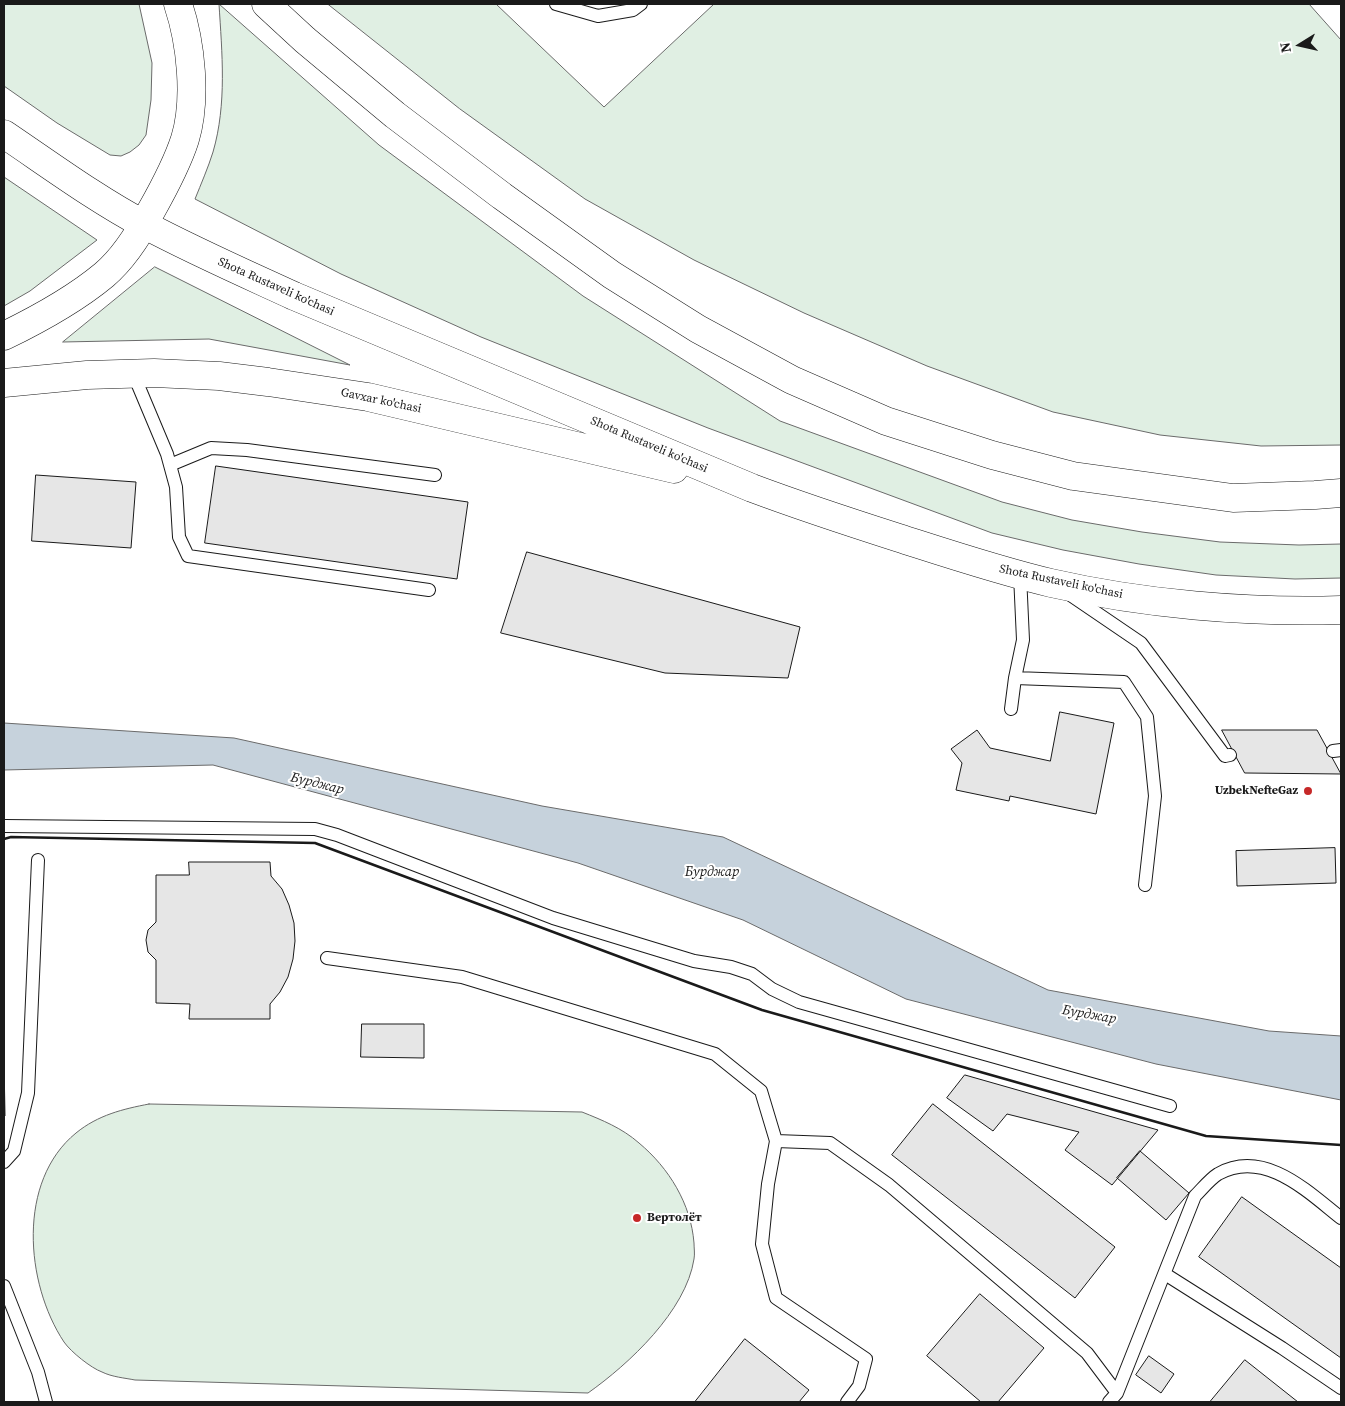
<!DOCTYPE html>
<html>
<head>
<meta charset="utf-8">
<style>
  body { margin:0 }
  #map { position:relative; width:1345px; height:1406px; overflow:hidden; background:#fff; font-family:"Source Serif 4",serif }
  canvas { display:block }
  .frame { position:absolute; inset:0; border:5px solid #1a1a1a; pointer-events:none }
  .north { position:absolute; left:1275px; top:20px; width:50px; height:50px; -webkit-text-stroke:4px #fff; paint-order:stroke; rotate:260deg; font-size:14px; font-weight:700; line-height:20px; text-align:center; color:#1a1a1a }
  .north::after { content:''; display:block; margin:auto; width:18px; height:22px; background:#1a1a1a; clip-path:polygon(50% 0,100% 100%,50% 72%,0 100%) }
</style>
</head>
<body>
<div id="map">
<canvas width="1345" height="1406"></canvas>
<div class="frame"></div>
<div class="north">N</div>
</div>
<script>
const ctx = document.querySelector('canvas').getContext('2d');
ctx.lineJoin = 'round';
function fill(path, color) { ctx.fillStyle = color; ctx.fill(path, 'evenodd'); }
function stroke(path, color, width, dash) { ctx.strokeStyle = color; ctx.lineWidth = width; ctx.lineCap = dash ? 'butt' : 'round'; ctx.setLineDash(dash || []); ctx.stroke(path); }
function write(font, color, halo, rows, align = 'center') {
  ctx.font = font + ' "Source Serif 4",serif'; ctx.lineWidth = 4; ctx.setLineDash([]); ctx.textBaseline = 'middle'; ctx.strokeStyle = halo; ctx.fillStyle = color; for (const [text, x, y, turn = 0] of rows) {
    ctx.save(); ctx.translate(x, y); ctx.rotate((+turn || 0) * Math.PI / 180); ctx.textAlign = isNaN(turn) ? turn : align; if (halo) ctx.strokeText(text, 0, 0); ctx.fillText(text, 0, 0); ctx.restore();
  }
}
const green = new Path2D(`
  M4,4H139L152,63L151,100L146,135L139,145L130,152L121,156L110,155L57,123L4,86Z
  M219,4L379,145L583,296L780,421L1002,502L1072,520L1142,532L1220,542L1299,545L1341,544V578L1295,579L1216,575L1139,564L1063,550L992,533L708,428L481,337L341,274L195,199C201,184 208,168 213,152C227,104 222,53 219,4Z
  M328,4H496L604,107L714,4H1309L1341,40V445L1261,446L1160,435L1053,412L927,366L804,313L694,260L585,199L460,109Z
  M4,177L97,240L30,291L4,306Z
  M155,267L350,365L209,339L63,342Z
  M149,1104L582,1112C602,1120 622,1128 639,1143C669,1168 691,1204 694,1243C694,1248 695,1254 694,1259C686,1311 629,1364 588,1393L135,1380C125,1378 112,1377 102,1372C91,1368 71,1352 64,1342C25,1283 17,1181 76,1133C98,1115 123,1109 149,1104Z`);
fill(green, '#e0efe3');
stroke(green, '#6a6a6a', 1);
const water = new Path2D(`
  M4,723L234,738L542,806L723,837L1048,990L1269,1031L1341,1036V1100L1156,1064L906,999L743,920L578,863L213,765L4,770Z`);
fill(water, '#c6d2dc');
stroke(water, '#6a6a6a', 1);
const building = new Path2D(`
  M216,466L468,502L457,579L205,543Z
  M36,475L136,482L131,548L32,541Z
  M527,552L800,627L788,678L665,673L501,633Z
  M1060,712L1114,723L1096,814L1010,796L1009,801L956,790L962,763L951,749L977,730L990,748L1050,761Z
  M1222,730H1317L1341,774L1245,773Z
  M1335,848L1336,883L1237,886L1236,851Z
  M189,862H270L271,876L282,889L289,905L294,923L295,941L293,959L288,977L280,992L270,1004V1019H189L190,1004L156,1003V960L148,952L146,940L148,930L156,922V875H189Z
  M362,1024H424V1058L361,1057Z
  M4,1061L5,1116H4Z
  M965,1075L1158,1130L1112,1185L1065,1150L1079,1132L1007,1114L993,1131L947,1098Z
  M933,1104L1115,1247L1075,1298L892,1155Z
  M1140,1151L1189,1193L1166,1220L1117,1178Z
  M1242,1197L1341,1268V1358L1199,1257Z
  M980,1294L1044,1348L998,1402H981L927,1356Z
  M745,1339L809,1390L799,1402H695Z
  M1149,1356L1174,1374L1161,1393L1136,1375Z
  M1245,1360L1298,1402H1210Z`);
fill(building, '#e6e6e6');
stroke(building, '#1a1a1a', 1);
const service = new Path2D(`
  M556,4L598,16L633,10L641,4
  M133,373L167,454L176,487L179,537L188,556L429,590
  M170,465L211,448L247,450L435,475
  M1069,594L1141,643L1225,756L1230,755
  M1015,678L1124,682L1147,717L1155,796L1145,885
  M1011,709L1015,678L1023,640L1020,575
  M1333,751L1341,750
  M4,826L315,829L337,835L553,918L694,961L731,967L752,974L772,989L799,1002L1170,1106
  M327,958L462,977L715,1054L761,1091L776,1141L768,1184L762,1244L776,1298L866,1359L859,1386L847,1402
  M776,1141L830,1143L889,1185L1087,1353L1117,1393
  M4,1162L14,1151L28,1093L38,860
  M1165,1274L1282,1348L1341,1388
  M4,1286L38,1372L46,1402
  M1109,1402L1117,1393L1195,1196C1202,1189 1210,1179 1218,1174C1264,1148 1308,1192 1341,1218`);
const primary = new Path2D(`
  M266,4L305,40L395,115L502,196L612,275L698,329L792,380L886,421L992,455L1073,476L1233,498L1315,495L1341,493
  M4,134C50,165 96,199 145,225C194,251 244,273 294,296L752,488C800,506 849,522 899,538C949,554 1000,571 1051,583C1143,604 1247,613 1341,610
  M4,336C39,319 74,300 104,275C124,258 139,234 151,211C164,188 177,164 185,139C197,99 191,43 178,4
  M4,383L87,375L154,373L219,376L268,382L368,397L674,469`);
stroke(service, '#1a1a1a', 14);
stroke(primary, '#1a1a1a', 29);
stroke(service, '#fff', 12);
stroke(primary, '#fff', 28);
stroke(new Path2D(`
  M4,839L11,837L315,843L762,1010L1206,1136L1341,1145`), '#1a1a1a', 2.5);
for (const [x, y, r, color] of [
  [1308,791,5,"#c62828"],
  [637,1218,5,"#c62828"]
]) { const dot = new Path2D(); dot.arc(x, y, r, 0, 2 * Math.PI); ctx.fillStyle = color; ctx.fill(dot); stroke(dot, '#fff', 2); }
write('12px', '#1a1a1a', '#fff', [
  ["Shota Rustaveli ko'chasi",276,287,24],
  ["Gavxar ko'chasi",381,401,12],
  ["Shota Rustaveli ko'chasi",649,445,23],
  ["Shota Rustaveli ko'chasi",1061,582,12]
]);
write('bold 12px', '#1a1a1a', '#fff', [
  ["UzbekNefteGaz",1298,791],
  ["Вертолёт",647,1218,"left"]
], 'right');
write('italic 14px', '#1a1a1a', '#fff', [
  ["Бурджар",317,784,14],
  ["Бурджар",712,872],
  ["Бурджар",1089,1015,10]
]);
</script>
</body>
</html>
